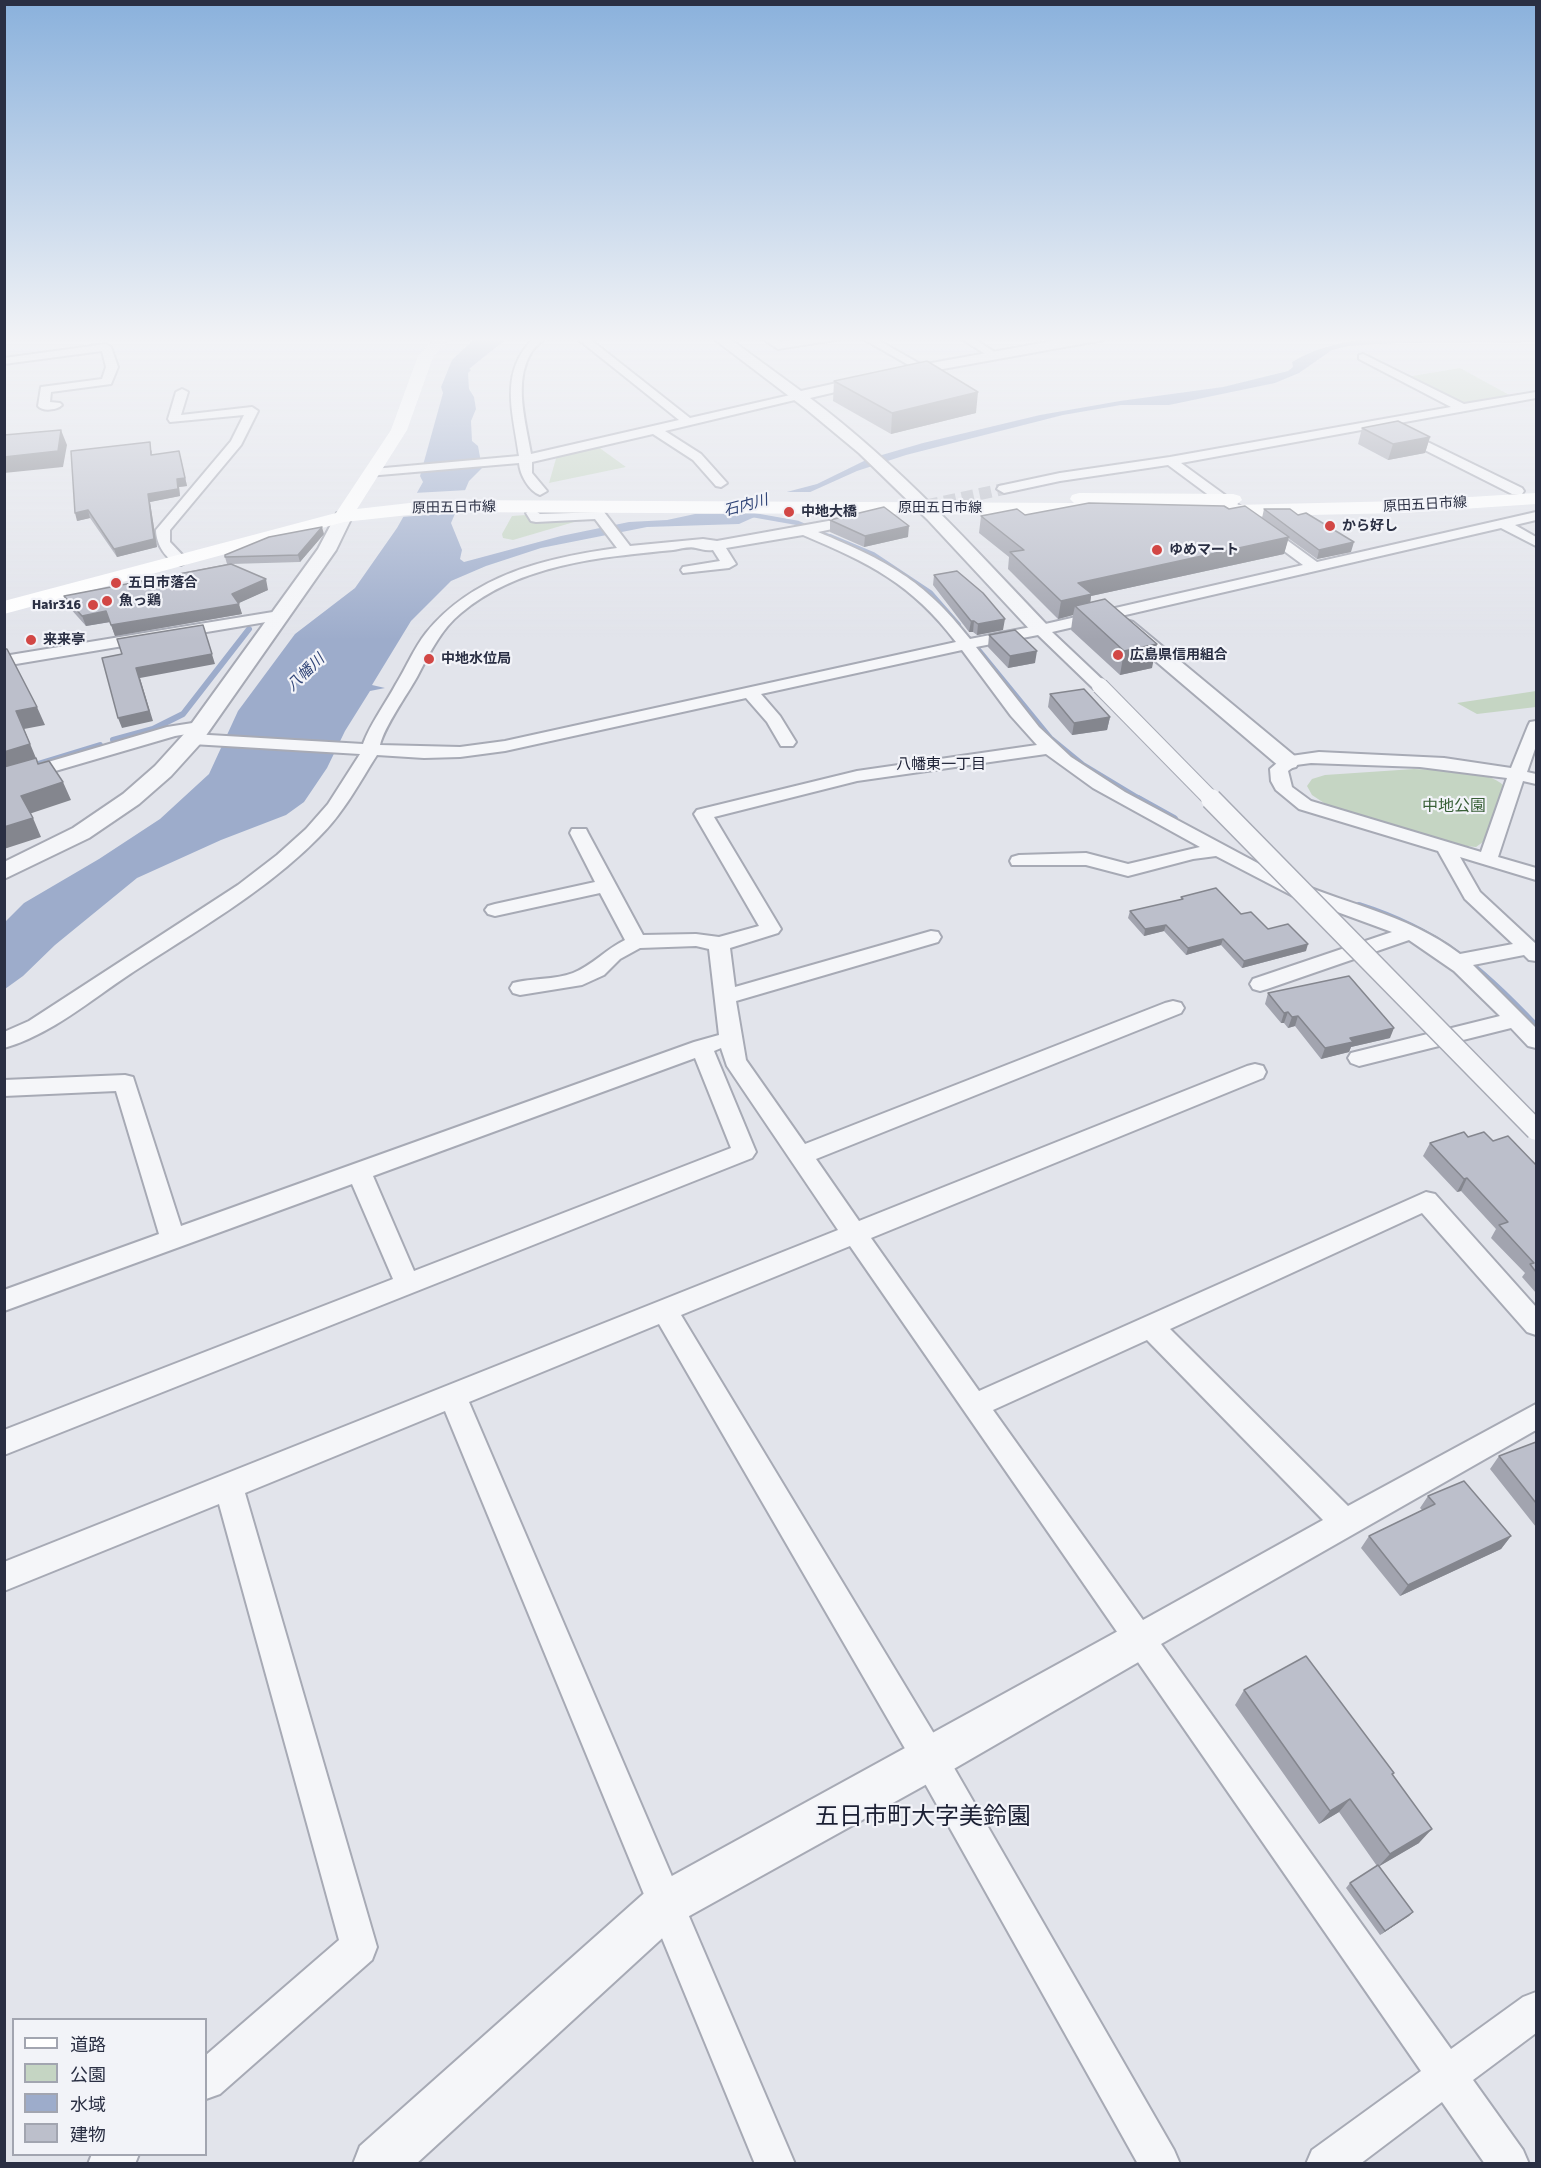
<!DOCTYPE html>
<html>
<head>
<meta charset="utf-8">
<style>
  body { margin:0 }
  #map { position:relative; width:1541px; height:2168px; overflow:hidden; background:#e2e4eb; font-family:Signika,"Noto Sans JP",sans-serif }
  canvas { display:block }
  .frame { position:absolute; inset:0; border:6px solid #2a2f43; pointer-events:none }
  .legend { position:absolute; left:12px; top:2018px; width:195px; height:138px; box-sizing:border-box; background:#f2f3f8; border:2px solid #a2a5b0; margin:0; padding:8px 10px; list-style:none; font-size:18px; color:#2a2f43 }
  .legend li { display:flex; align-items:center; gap:12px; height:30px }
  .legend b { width:30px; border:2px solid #a2a5b0 }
</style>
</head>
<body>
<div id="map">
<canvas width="1541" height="2168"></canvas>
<div class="frame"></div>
<ul class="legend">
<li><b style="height:8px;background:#fff"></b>道路</li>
<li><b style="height:16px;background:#c5d5c3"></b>公園</li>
<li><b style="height:16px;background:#9daccb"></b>水域</li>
<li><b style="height:16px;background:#bcbfcb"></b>建物</li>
</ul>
</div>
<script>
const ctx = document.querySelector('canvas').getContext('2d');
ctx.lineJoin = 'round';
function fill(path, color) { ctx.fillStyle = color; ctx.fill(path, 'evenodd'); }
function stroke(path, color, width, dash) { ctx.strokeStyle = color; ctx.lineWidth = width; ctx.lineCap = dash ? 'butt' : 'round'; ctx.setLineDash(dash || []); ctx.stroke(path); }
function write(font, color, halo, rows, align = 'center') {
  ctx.font = font + ' Signika,"Noto Sans JP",sans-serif'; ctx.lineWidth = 4.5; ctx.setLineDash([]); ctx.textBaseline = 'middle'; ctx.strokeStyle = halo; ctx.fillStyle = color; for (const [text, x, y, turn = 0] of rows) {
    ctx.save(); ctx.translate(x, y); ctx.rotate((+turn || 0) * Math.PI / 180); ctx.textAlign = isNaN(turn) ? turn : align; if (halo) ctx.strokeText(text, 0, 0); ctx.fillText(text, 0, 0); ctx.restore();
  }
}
fill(new Path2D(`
  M1460,368L1513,397L1479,401L1463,405L1406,377Z
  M597,446L626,467L549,483L557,455Z
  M526,515L532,522L581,520L513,540L503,538L502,534L512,516Z
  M1536,691V707L1477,714L1457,703Z
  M1414,769C1437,770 1489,769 1504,786L1483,842L1476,847L1466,846L1327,805L1312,795L1307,786L1312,779L1325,775Z`), '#c5d5c3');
fill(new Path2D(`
  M474,336H510L469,369L471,370L468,373L469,389L474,397L476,409L471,421L472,441L478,446L482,468L469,481L451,523L462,550L460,559L464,562L561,536L629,522L667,520L737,505L817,484L868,459L923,443L1040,415L1120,401L1223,387L1288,371L1293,367L1292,362C1351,325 1466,336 1536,336V342L1396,343L1348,346L1332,350L1299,373L1275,383L1169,405H1121L1063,415L906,455L857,471L739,524L647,527L541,548L486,566L451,581L411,621L372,685L385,688L370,691L345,731L327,768L304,802L286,815L221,840L137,878L55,945L23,976L5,989V922L24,903L99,859L160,819L209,774L238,711L295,634L355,588L397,528L423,482L420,476L443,393L441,387L452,360L471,342Z`), '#9daccb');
fill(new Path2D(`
  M468,490L458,513L400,517L414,493Z
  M776,492H820L765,514H681Z`), '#e2e4eb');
stroke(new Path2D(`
  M747,514L798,523L833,538`), '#9daccb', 4.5);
stroke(new Path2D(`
  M830,537L873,555L930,593L958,625
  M970,640L1050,738L1083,765L1141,800
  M113,740L153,729L183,714L249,629
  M28,767L100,745`), '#9daccb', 6);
stroke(new Path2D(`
  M1138,799L1174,819
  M1359,906C1438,931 1480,968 1536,1027`), '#9daccb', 8);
stroke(new Path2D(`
  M909,509L1004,489`), '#bdc0c9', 12, [12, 6]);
const minor = new Path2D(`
  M536,336H547C542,342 535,346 531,353C513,382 526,423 531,454L679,420L574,336H586L690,418L799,393L805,396L799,399L665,431L701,454L727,483L721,487L716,486L693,460L653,434L532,462V473L547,491L540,495C529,491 520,475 519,463L368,476L367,473L373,469L519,456C513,411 498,371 536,336Z
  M759,336H771L780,342L821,336H846L841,339L778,349Z
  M858,336H871L929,369L927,371H919Z
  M957,336H970L999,355L994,358L990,357Z
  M106,344L111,347L118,367L111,384L51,392L50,402L60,403L62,405C57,410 43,412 38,406L41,387L102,379L106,367L102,351L4,364V358Z
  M1363,354L1464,404L1536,392V398L1181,463L1317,562L1536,512V520L1515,525L1536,537V546L1501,528L1052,632L1106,683L1108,686L1106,689H1094L1038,635L976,647L1039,727L1071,757L1125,792L1278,874C1338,903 1407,913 1460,954L1513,944L1465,899L1438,851L1299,809L1276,790L1271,781L1270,769L1284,757L1319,752L1444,758L1511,768L1528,726L1530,722L1536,721V746L1527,772L1536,774V784L1523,781L1498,857L1536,868V880L1460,857L1480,892L1536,944V961L1529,960L1524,955L1473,965L1536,1028V1048L1528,1046L1511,1028L1359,1066L1351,1063L1348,1058L1351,1053L1500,1016L1454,971L1409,940L1267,989L1260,991L1253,989L1250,984L1253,979L1392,932L1291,895L1216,856L1193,859L1128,876L1086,865H1012L1010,861L1012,857L1019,855L1086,853L1128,864L1200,847L1093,788L1046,754L857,781L714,817L781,929L778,933L730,948L735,987L931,931L938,932L941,937L938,942L736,1001L746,1060L805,1144L1165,1003L1173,1001L1181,1003L1184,1008L1181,1013L816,1159L859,1221L1247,1066L1255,1064L1263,1066L1266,1072L1263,1078L871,1238L979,1391L1426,1192L1435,1194L1536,1307V1335L1527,1332L1422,1213L1170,1329L1348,1506L1536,1404V1430L1161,1644L1451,2049L1523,1997L1536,1992V2033L1473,2080L1523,2150L1529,2164H1485L1442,2102L1360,2164H1306L1312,2150L1421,2071L850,1246L681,1315L942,1747L1174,2150L1180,2164H1138L918,1771L659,1324L469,1402L795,2164H755L445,1411L245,1493L377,1947L372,1960L220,2094L206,2099V2055L339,1940L219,1504L4,1591V1562L838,1230L727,1066L721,1048L714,1051L756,1152L752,1158L4,1455V1430L393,1279L352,1184L4,1311V1290L159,1234L116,1091L4,1096V1080L125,1075L133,1077L181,1226L694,1042L719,1035L709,949L696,946L640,948L620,959L604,975L582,985L520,995L513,993L510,988L513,983C532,978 555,980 573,973C593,965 606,949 625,940L600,893L495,916L488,914L485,910L488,906L495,904L595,882L570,833L572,829H586L588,833L643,935L696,934L719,937L759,926L694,814L697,810L857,771L1037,745L1011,716L962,650L761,694L780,716L796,742L793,746H781L767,722L746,698L505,751L460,757L424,758L377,755C359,783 343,814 319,837C265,892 194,932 130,974C91,1000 50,1035 4,1048V1032L29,1021L238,885L277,855L306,829L328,804L360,754L192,744L186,743L183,739L186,735L192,734L363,744C370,724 386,703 396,684C406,668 414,648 426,633C474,574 546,558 617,548L595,519L536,522L531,521L526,513L533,509L540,514L604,512L630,546L703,539L717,541L856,516L861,517L863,520L861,523L818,532C887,561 923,579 970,639L1041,625L1303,565L1168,465L1060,481L1004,493L997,489L999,486L1060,473L1170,457L1451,407L1359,359V355ZM803,535C869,563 911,583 956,642L505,741L460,747L380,745C384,727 407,695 417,677C429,654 441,629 461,613C519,564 601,557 673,550C680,549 690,546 696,548C702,549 705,551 713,550L720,561L683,567L681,570L683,573L729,568L736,564L726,548ZM1311,763L1420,767L1507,778L1481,852L1311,801L1292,787L1288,771L1296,765ZM695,1058L731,1148L414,1271L373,1176ZM1147,1340L1323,1520L1143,1620L993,1410Z
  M182,389L188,392L181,415L252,407L258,411L241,445L170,530V542L188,561L181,565C166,561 156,544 156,530L231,441L244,415L170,422L168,419L176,392Z
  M1401,429L1522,488L1524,491L1522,494H1512L1397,436V430Z
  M279,611L284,613L287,616L284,619L4,666V656Z
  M199,722L207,727L205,731L175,736L4,786V775L167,727Z
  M92,2154H139L135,2164H88Z`);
const tertiary = new Path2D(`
  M710,336H726L801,391L904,368L1080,336H1110L1103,340L904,376L810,398C898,464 972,546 1048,626L1051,630L1048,634H1034L927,519L859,453L806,409Z
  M343,512L349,513L352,517L336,550L200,744L171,776L139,804L89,838L4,879V862L73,828L123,794L155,766L184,734L318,549L337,513Z
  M1126,620L1133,622L1296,757L1299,762L1296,767L1288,769L1280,767L1119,630L1116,626L1119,622Z
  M1140,1619L1154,1625L1160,1639L1154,1653L945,1774L682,1920L416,2164H353L360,2146L650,1888Z`);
stroke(minor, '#a7aab5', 4);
stroke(tertiary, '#a7aab5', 4);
fill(minor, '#f5f6f9');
fill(tertiary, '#f5f6f9');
fill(new Path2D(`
  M437,336H452L433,357L407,430L357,509L436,500L1074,503L1070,499L1072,495L1079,493L1233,494L1240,496L1242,500L1236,505L1403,501L1536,493V504L1403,513L1211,517L1204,515L1202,511L1204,507L1211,505H1106L1110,509L1108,513L1101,515L436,512L344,522L4,614V601L336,513L391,430L418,356Z`), '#fff');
const minorBridgeFar1 = new Path2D(`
  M1100,686L1212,800`);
const minorBridge = new Path2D(`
  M1211,799L1536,1130`);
stroke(minorBridgeFar1, '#a7aab5', 18, []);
stroke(minorBridge, '#a7aab5', 23, []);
stroke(minorBridgeFar1, '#f5f6f9', 16);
stroke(minorBridge, '#f5f6f9', 20);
fill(new Path2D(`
  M834,381L976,413L891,434L833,401Z
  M1362,428L1430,437L1425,453L1388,460L1358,444Z
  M152,450V455L181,459L187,486L179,487L180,496L150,502L157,547L117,557L90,518L77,521Z
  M1229,509L1262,518L1264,509L1351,552L1317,559L1288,538L1284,554L1091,596L1090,603L1152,668L1120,675L1071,630L1073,615L1058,619L1008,569L1009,557L979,533L981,516Z
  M830,520L908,537L864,547L830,532Z
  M324,534L300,562L231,564L268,590L238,603L242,614L115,636L110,622L86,626L68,606L64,596L227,564L225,557Z
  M934,575L1003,630L977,635L973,632H969L933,585Z
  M989,635L1035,663L1008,668L988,647Z
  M1050,694L1110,717L1107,730L1072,735L1048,707Z
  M1181,897L1241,914L1306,951L1242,968L1221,945L1186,955L1164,931L1144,936L1128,918L1130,911L1181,900Z
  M1268,993L1390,1038L1351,1047L1349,1052L1321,1059L1295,1026L1288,1028L1284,1023H1281L1265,1004Z
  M1468,1137L1493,1141L1536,1165V1293L1522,1277L1525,1273L1491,1238L1496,1229L1461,1191L1457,1192L1423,1156L1430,1143Z
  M1536,1442V1527L1490,1469L1499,1456Z
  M1428,1496L1511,1536L1501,1549L1400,1596L1361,1548L1369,1536L1422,1510L1420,1508Z
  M1244,1690L1392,1775L1419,1843L1379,1866L1413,1912L1409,1916L1380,1935L1346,1888L1350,1883L1377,1866L1339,1812L1319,1824L1235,1705Z`), '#a2a4af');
fill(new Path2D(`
  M978,392L976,413L891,434L892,413Z
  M61,430L67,445L63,467L4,473V457Z
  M1430,437L1425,453L1388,460L1393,444Z
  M179,451L187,486L179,487L180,496L150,502L157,547L117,557L114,549L148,494L177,479Z
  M88,510L90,518L77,521L75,513Z
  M909,526L908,537L864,547L865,536Z
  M322,527L324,534L300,562L298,555Z
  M1289,537L1284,554L1091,596L1089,612L1075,606L1073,615L1058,619L1061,601L1078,583Z
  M1354,542L1351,552L1317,559L1319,550Z
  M266,579L268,590L237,604H239L242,614L115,636L111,625L232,594Z
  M106,611L110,622L86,626L82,616Z
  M1005,619L1003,630L977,635L978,624Z
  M971,621H974L973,632H969Z
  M203,625L215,664L140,678L153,721L122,728L118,718L136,668Z
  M1157,644L1152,668L1120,675L1124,651Z
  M1037,651L1035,663L1008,668L1010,656Z
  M37,707L45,725L24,729L38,763L4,773V752L16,711Z
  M1110,717L1107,730L1072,735L1074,723Z
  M63,782L71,800L29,814L21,796Z
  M33,818L41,837L4,849V827Z
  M1166,925L1164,931L1144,936L1145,929Z
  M1223,939L1221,945L1186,955L1188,948Z
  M1308,944L1306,951L1242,968L1244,961Z
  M1288,1012L1284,1023H1281L1284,1013Z
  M1298,1016L1295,1026L1288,1028L1292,1017Z
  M1394,1028L1390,1038L1351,1047L1349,1052L1321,1059L1325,1048L1350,1038Z
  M1467,1178L1461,1191L1457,1192L1464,1179Z
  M1511,1536L1501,1549L1400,1596L1408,1585Z
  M1350,1799L1339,1812L1319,1824L1330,1811Z
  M1432,1829L1419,1843L1378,1867L1390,1854Z
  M1413,1912L1409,1916L1380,1935L1385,1931Z`), '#84868e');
const building = new Path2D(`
  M927,361L978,392L892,413L834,381Z
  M1398,421L1430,437L1393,444L1362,428Z
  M61,430L58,451L4,457V435Z
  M150,442L151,455L179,451L185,478L177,479L178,489L148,494L154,539L114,549L88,510L75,513L71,451Z
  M1089,503L1224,506L1229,509L1245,506L1289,537L1078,583L1092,594L1061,601L1010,552L1024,550L981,516L1017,509L1025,515Z
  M884,507L909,526L865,536L830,520Z
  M1264,509H1290L1298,515L1306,513L1354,542L1319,550Z
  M322,527L298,555L225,557V555L269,537Z
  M231,564L266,579L232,594L239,604L111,625L106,611L82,616L64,596Z
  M957,571L983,593L1005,619L978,624L974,621H971L934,575Z
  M1105,599L1157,644L1124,651L1075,606Z
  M203,625L212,654L136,668L149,711L118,718L102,658L122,654L117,639Z
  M1015,630L1037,651L1010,656L989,635Z
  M4,649H7L37,707L16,711L30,744L4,752Z
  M1084,689L1110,717L1074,723L1050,694Z
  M36,758L38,764L49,761L63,782L21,796L33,818L4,827V767Z
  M1216,888L1241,914L1251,912L1268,929L1288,924L1308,944L1244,961L1223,939L1188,948L1166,925L1145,929L1130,911L1183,899L1181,897Z
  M1349,976L1394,1028L1350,1038L1353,1042L1325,1048L1298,1016L1292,1017L1288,1012L1284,1013L1268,993Z
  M1464,1132L1468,1137L1484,1132L1493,1141L1508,1136L1536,1165V1272L1530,1264L1534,1263L1499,1225L1508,1222L1467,1178L1464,1179L1430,1143Z
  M1536,1442V1503L1499,1456Z
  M1464,1481L1511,1536L1408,1585L1369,1536L1435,1504L1428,1496Z
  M1306,1656L1394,1773L1392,1774L1432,1829L1390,1854L1350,1799L1330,1811L1244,1690Z
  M1378,1865L1413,1912L1385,1931L1350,1883Z`);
fill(building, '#bcbfcb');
stroke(building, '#84868e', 1.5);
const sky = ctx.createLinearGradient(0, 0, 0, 640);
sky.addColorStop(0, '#8ab1dc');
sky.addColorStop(0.53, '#f2f3f6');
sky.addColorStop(1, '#f2f3f600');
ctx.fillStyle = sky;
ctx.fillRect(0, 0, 1541, 640);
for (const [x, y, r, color] of [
  [789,512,6,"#d24745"],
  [1330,526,6,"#d24745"],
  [1157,550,6,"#d24745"],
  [116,583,6,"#d24745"],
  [107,601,6,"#d24745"],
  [93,605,6,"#d24745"],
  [31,640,6,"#d24745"],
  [1118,655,6,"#d24745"],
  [429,659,6,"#d24745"]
]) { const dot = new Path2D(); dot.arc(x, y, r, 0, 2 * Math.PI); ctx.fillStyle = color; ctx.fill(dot); stroke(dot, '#f2f3f8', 2); }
write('14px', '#2a2f43', '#f2f3f8', [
  ["原田五日市線",1425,505,-3],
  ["原田五日市線",454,508,-1],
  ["原田五日市線",940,508]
]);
write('bold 14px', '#2a2f43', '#f2f3f8', [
  ["中地大橋",801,512],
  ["から好し",1342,526],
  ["ゆめマート",1169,550],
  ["五日市落合",128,583],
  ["魚っ鶏",119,601],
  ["Hair316",81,605,"right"],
  ["来来亭",43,640],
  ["広島県信用組合",1130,655],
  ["中地水位局",441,659]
], 'left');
write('italic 15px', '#324678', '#f2f3f8', [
  ["石内川",746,506,-15],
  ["八幡川",306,673,-44]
]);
write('15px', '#1c2034', '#f2f3f8', [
  ["八幡東一丁目",941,765]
]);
write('16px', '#385f36', '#f2f3f8', [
  ["中地公園",1454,807]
]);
write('24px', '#1c2034', '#f2f3f8', [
  ["五日市町大字美鈴園",923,1818]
]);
</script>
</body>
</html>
